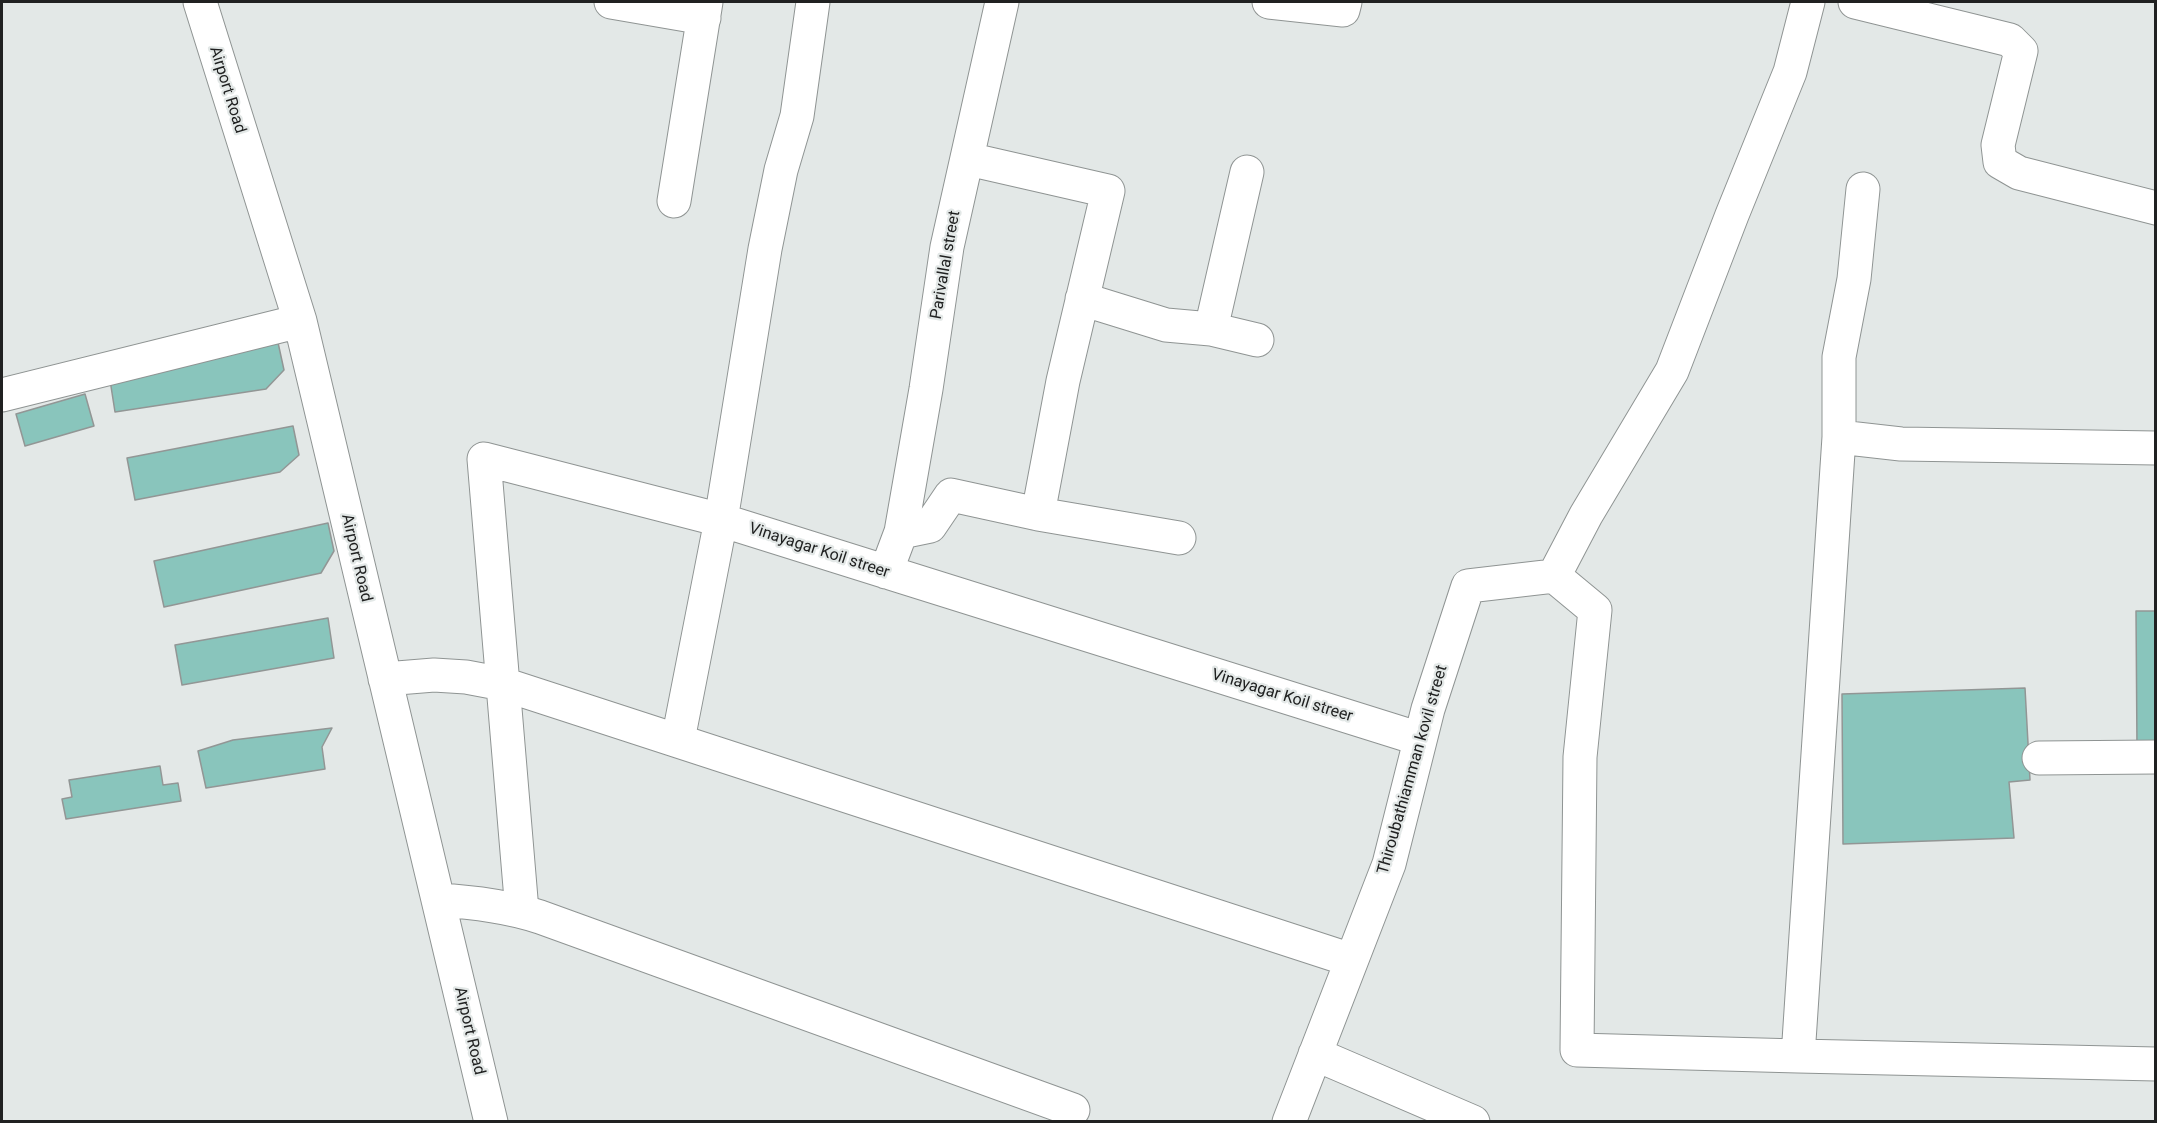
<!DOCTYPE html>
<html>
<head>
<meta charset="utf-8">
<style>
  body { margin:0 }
  #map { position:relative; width:2157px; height:1123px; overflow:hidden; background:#e3e8e7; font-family:Roboto,sans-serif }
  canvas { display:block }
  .frame { position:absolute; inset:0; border:3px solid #202121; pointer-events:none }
</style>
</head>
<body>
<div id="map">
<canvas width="2157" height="1123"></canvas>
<div class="frame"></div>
</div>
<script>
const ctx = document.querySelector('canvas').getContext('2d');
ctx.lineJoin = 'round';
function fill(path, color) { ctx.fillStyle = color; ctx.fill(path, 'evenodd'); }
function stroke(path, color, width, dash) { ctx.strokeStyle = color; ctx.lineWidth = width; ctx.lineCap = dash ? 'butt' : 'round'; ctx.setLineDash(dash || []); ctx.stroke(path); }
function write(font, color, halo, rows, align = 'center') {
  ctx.font = font + ' Roboto,sans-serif'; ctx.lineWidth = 4.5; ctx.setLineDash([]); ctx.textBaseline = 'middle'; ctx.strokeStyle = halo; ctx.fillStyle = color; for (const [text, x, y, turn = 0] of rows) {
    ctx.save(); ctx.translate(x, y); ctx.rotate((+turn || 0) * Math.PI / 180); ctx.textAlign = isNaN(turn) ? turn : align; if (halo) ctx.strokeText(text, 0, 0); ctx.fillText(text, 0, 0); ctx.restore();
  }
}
const building = new Path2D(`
  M277,338L284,370L266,389L115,412L110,380Z
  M85,394L94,426L25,446L16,414Z
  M293,426L299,455L280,472L135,500L127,458Z
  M328,523L334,551L321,573L164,607L154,561Z
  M2136,611H2156V749H2137Z
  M328,618L334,658L182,685L175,645Z
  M2025,688L2030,780L2009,782L2014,838L1843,844L1842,694Z
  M332,728L322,747L325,769L206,788L198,751L233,740Z
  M160,766L163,785L178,783L181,801L66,819L62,799L72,797L69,780Z`);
fill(building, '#89c5bc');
stroke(building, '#929695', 1.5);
const minor = new Path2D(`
  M200,2L300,321L491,1122
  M611,2L704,18
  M813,2L797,116L781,170L765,249L721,520L1420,739
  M1269,2L1343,10L1345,2
  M1855,2L2010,40L2021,51L1998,145L2000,162L2019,173L2156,208
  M1863,189L1854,279L1839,357V437L1798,1056L2156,1064
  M674,201L706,2
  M1082,299L1166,325L1211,329L1257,340
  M1211,329L1247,172
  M2,395L300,321
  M1839,437L1901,444L2156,448
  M1038,514L1179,538
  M901,532L926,389L947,247L1002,2
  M886,572L901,532L930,526L951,495L1038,514L1063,381L1108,191L968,159
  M385,679L434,675L466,677L503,684L1351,960
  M2039,758L2156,757
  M438,900C474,902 506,906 540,917L1073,1110
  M522,911L484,459L721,520L678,740
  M1315,1054L1473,1122
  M1798,1056L1577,1050L1580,757L1595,610L1554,576L1586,515L1672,371L1732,215L1790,72L1808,2
  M1289,1122L1389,864L1428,709L1468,586L1554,576`);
stroke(minor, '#8f9493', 35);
stroke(minor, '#fff', 33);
write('16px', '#202121', '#e3e8e7', [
  ["Airport Road",227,90,73],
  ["Parivallal street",946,265,-80],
  ["Vinayagar Koil streer",819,551,18],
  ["Airport Road",356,558,77],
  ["Vinayagar Koil streer",1282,696,17],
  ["Thiroubathiamman kovil street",1413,770,-74],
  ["Airport Road",469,1031,77]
]);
</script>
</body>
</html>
